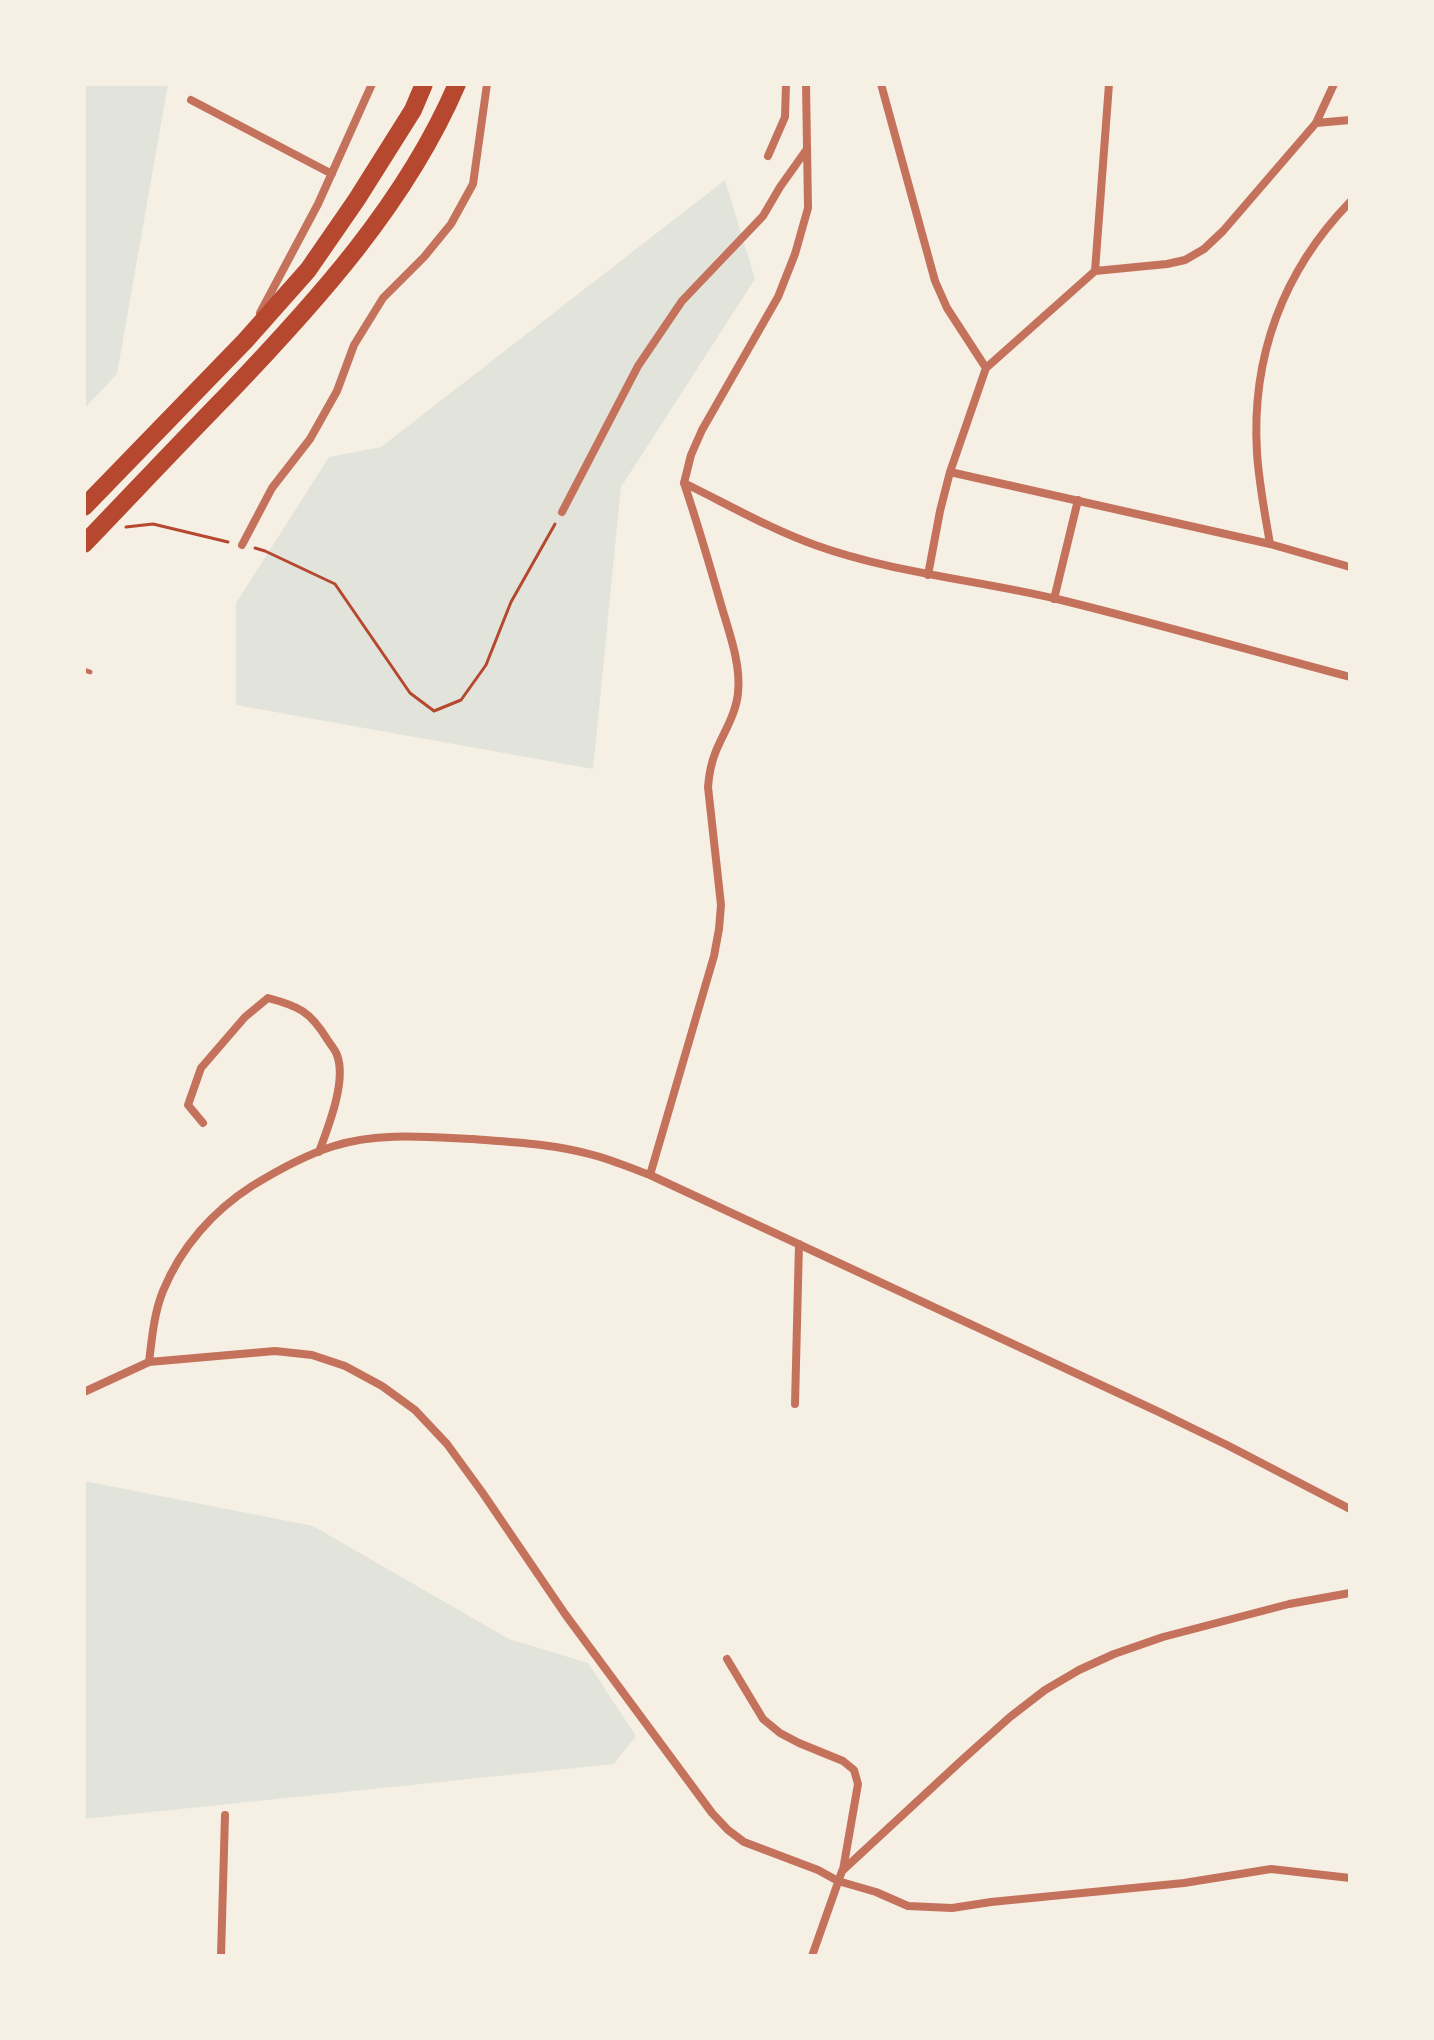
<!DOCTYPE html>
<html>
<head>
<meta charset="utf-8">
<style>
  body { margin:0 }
  #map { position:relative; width:1434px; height:2040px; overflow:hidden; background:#f6efe4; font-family:Mulish,sans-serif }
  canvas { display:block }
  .frame { position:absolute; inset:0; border:86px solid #f6efe4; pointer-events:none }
</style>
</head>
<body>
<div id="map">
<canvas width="1434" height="2040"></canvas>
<div class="frame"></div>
</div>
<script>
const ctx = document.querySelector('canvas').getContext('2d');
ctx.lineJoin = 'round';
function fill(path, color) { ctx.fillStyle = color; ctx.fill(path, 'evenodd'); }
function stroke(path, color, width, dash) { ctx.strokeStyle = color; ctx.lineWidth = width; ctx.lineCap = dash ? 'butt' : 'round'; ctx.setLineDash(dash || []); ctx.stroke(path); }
fill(new Path2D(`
  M84,84H168L117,374L84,409Z
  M725,180L755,279L621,487L593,769L236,705V603L329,457L381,447Z
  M84,1481L313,1526L509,1639L588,1663L636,1736L614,1764L84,1819Z`), '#e2e4dc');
stroke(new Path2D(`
  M126,527L153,524L228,542
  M255,548L265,551L335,584L410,693L434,711L461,700L486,665L511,602L555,524`), '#b5482f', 3);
stroke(new Path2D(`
  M84,670L90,672`), '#c5725c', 5);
stroke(new Path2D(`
  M881,84L935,281L947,308L986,368L950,472L940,511L928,575
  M191,100L332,174
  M1316,123L1350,120
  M768,156L785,117L786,84
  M1095,271L1167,264L1185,260L1204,249L1223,231L1316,123L1334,84
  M260,313L318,204L372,84
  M986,368L1095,271L1109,84
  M950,472L1270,544L1350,567
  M684,483C727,504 770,529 815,545C893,573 977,580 1057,599C1155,623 1252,651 1350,677
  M684,483L691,455L702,430L778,297L795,254L808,208L806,84
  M562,512L638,366L682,301L763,216L780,187L807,149
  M1270,544C1265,514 1259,484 1257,453C1251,357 1283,271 1350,202
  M242,545L272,488L310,439L337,391L354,345L383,298L424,257L451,224L473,184L487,84
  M1054,599L1078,500
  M203,1123L188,1105L201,1068L245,1017L268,998C298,1006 310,1011 327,1039C330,1044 335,1049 337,1055C347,1081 328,1127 319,1152
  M650,1175L714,956L719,929L721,905L708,787C709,774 711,763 716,751C724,732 736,714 738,693C741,665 730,635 722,608C710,566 698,525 684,483
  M149,1362C152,1338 154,1313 163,1291C181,1247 213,1211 252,1186C278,1170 305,1155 334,1146C378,1132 428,1137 473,1139C513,1142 554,1144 593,1155C612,1160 631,1168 650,1175L1159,1412L1227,1445L1350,1509
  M84,1392L149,1362L275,1351L312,1355L345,1366L382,1386L415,1410L447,1444L482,1492L565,1614L712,1813L728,1830L744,1842L818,1870L838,1881L876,1892L908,1906L952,1908L991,1902L1184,1883L1271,1869L1350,1878
  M795,1404L799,1244
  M727,1659L763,1719L780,1733L799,1743L843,1761L854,1770L858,1784L843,1870
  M221,1956L225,1815
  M812,1956L842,1871L962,1760L1010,1717L1045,1690L1079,1670L1114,1654L1163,1637L1289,1604L1350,1593`), '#c5725c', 8);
stroke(new Path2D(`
  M84,507L245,341L308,270L357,199L413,110L424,84
  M84,544C132,494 179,444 227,395C316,302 406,203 457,84`), '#b5482f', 18);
</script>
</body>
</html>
